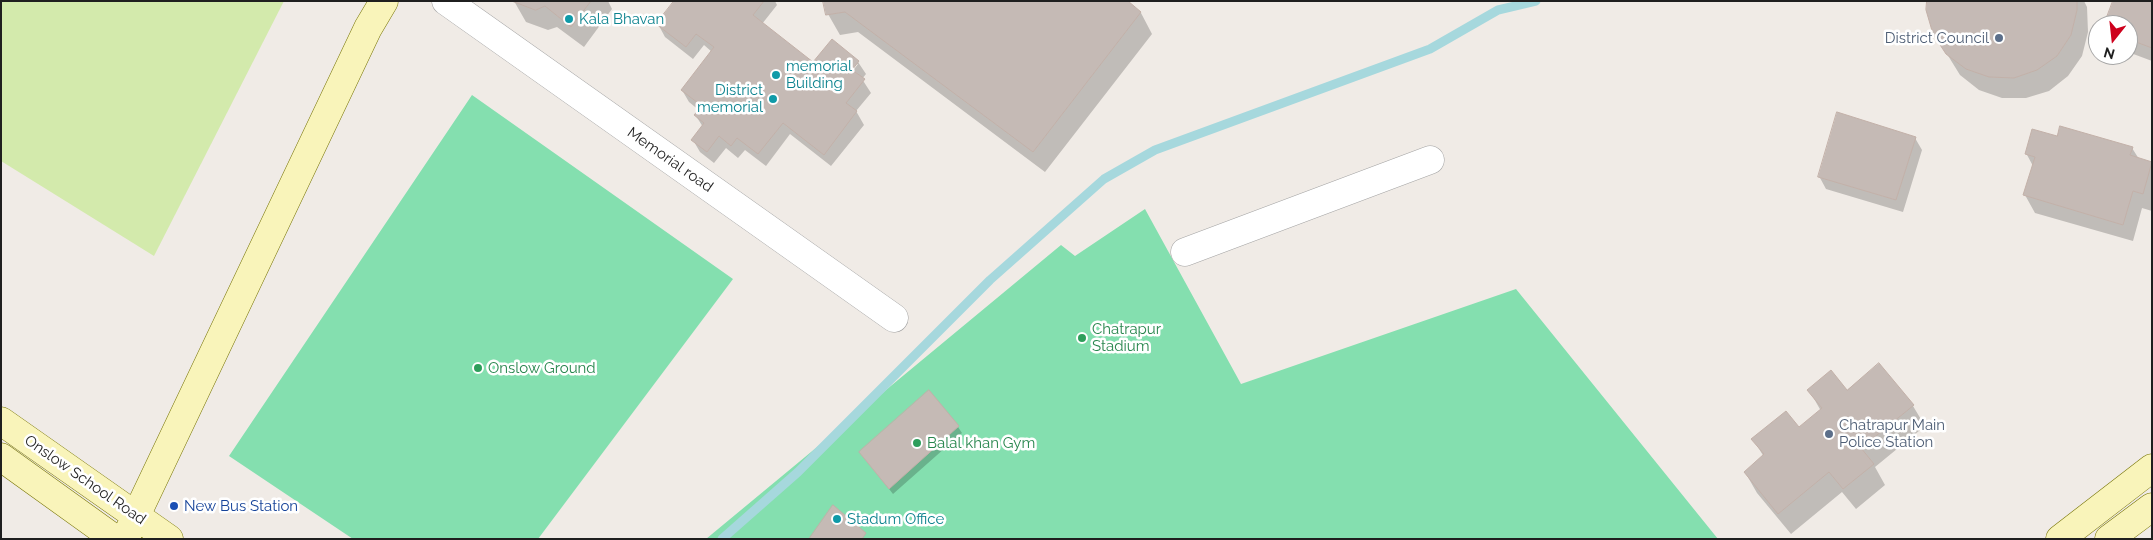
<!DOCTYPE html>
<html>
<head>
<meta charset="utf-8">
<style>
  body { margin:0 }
  #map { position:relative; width:2153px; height:540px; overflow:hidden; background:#f0ebe6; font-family:Raleway,sans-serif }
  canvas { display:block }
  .frame { position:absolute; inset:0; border:2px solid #1f1f1f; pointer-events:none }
  .north { position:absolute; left:2088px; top:15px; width:50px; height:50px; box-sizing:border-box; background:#fff; border:1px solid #a5a5a5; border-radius:50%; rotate:196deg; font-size:14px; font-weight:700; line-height:20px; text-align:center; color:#1f1f1f }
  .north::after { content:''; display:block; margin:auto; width:18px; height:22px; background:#ce011d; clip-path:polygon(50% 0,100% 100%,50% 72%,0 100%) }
</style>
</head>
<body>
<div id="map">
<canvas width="2153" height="540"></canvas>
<div class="frame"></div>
<div class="north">N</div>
</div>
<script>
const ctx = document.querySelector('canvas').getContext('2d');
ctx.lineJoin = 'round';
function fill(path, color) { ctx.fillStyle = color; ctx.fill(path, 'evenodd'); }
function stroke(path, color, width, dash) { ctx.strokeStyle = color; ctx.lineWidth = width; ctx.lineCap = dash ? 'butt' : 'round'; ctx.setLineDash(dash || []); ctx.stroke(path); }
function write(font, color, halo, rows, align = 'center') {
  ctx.font = font + ' Raleway,sans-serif'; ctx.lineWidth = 5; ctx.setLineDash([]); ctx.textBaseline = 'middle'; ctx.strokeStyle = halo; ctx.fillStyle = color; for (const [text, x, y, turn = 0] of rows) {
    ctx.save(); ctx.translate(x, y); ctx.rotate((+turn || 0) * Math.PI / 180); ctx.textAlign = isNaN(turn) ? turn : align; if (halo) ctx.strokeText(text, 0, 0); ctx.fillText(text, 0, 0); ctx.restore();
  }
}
fill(new Path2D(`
  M1,1H284L154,256L1,161Z`), '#d3eaac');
fill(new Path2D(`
  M472,95L733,279L538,539H353L229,456Z
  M1145,209L1241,384L1516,289L1718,539H706L1061,245L1075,256Z`), '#84dfaf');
fill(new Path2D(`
  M514,1H608L612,9L584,47L557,27L548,30L526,22Z
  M676,1H775L777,5L762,24L814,64L858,62L866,74L862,79L871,93L856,111L864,125L831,166L790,134L766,166L745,150L738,158L726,148L714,163L700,152L693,140L703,127L696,116L700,111L689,102L682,90L712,52L704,45L693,59L665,37L658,24ZM855,64H858L849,76L847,74Z
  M824,1H1129L1128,3L1141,13L1152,34L1045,172L858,32L840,35L828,14Z
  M1928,1H2084L2087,7L2088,32L2082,56L2068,76L2049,91L2026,98H2002L1979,90L1960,75L1934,33Z
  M2152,1V61L2128,52V25H2105Z
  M1915,138L1922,150L1903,212L1826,189L1819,176Z
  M2058,138L2132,148L2139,159L2151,163L2152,211L2142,208L2133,241L2035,213L2025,195L2033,166L2026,153Z
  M1809,390L1846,392L1913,406L1925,426L1875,467L1885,485L1856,509L1842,492L1791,534L1757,493L1745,472L1764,457L1753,439L1799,429L1821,411Z
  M958,427L962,433L893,494L860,452Z`), '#0003');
stroke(new Path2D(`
  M722,539L798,472L990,280L1104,179L1155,150L1430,49L1498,10L1536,1`), '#a6d8dd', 9);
const building = new Path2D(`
  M512,1H591L571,27L545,6L536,10Z
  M674,1H764L753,15L813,62L832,39L859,61L852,70L865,79L846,103L857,111L824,155L783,123L758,154L737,138L731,146L719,136L707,152L691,140L704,123L694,115L702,106L681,90L714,47L696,34L686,47L656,24Z
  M823,1H1128L1141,12L1033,152L845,12L826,15Z
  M1927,1H2077V10L2071,35L2057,56L2037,70L2014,78L1989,77L1966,69L1946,54L1933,34L1926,10Z
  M2113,1H2152V48L2128,39V25H2104Z
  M1837,112L1916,137L1896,200L1818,177Z
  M2060,126L2133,147L2130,155L2152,162L2143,194L2133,191L2123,225L2023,195L2035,157L2025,154L2032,129L2057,136Z
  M1879,363L1914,405L1861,448L1874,464L1843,489L1829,472L1778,514L1744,472L1764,454L1751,439L1786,411L1799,427L1822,408L1807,390L1831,370L1847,390Z
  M929,390L959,426L889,489L859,452Z
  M833,505L866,533L862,539H809Z`);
fill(building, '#c5bab5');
stroke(building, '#c2b0a8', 1);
const minor = new Path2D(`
  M446,1L894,318
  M1185,252L1430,160`);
const secondary = new Path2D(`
  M1,421L169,539
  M1,457L115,539
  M125,539L368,28L384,1
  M2060,539L2152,468
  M2109,539L2152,507`);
stroke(minor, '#a3a3a3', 29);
stroke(secondary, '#777405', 29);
stroke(minor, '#fff', 28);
stroke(secondary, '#f9f4ba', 28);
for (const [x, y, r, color] of [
  [569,19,5,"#0f9aa8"],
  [1999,38,5,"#5c6f8a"],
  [776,75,5,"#0f9aa8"],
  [773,99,5,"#0f9aa8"],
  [1082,338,5,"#2e9e5b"],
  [478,368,5,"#2e9e5b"],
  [1829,434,5,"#5c6f8a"],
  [917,443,5,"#2e9e5b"],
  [174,506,5,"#1a4fb4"],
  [837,519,5,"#0f9aa8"]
]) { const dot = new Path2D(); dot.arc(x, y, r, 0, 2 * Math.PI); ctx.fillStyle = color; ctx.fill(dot); stroke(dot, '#fff', 2); }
write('15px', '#0d838f', '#fff', [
  ["Kala Bhavan",579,19],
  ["memorial",786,66],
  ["Building",786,83],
  ["District",763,90,"right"],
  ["memorial",763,107,"right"],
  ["Stadum Office",847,519]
], 'left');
write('15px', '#4e5e75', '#fff', [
  ["District Council",1989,38],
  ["Chatrapur Main",1839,425,"left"],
  ["Police Station",1839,442,"left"]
], 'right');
write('15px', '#1f1f1f', '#fff', [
  ["Memorial road",670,160,35],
  ["Onslow School Road",85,480,35]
]);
write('15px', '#27864d', '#fff', [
  ["Chatrapur",1092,329],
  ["Stadium",1092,346],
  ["Onslow Ground",488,368],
  ["Balal khan Gym",927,443]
], 'left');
write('15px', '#164399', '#fff', [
  ["New Bus Station",184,506]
], 'left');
</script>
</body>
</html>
